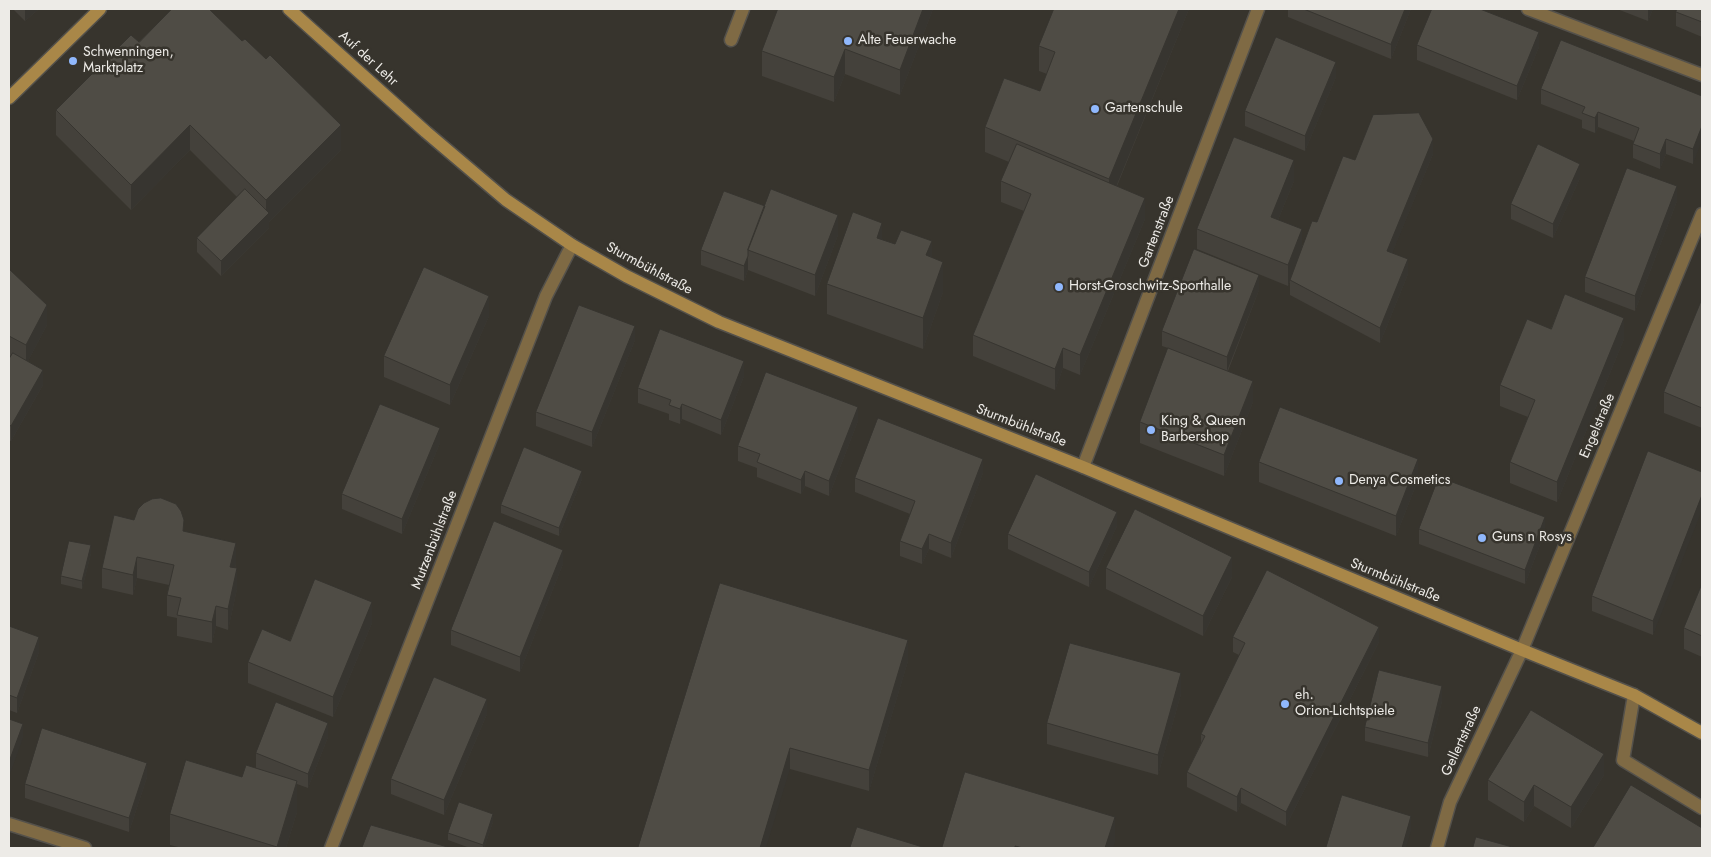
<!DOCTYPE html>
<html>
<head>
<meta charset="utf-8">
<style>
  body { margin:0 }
  #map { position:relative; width:1711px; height:857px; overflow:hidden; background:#37342d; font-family:Jost,sans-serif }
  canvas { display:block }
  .frame { position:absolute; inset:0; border:10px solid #edebe7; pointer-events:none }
</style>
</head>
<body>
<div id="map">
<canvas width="1711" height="857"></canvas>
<div class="frame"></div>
</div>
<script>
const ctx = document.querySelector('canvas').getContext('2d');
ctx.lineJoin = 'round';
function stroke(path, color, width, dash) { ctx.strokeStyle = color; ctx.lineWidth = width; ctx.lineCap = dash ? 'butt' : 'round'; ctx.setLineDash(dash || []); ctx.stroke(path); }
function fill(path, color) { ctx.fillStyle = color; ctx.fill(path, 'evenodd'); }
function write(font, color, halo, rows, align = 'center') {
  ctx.font = font + ' Jost,sans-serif'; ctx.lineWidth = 5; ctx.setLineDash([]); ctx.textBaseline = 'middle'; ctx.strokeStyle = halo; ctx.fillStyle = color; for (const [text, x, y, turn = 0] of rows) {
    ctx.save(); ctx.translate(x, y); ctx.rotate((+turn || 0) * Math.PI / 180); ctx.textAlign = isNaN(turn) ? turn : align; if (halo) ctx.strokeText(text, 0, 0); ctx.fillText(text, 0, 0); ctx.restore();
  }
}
const lane = new Path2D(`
  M731,40L743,9`);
const street = new Path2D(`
  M1528,9L1702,75
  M1083,467L1258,9
  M1634,695L1623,760L1702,808
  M9,824L85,848
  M331,848L546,296L572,245
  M1437,848L1450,802L1522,650L1702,214`);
const secondary = new Path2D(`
  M289,9L426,132L506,200L572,245L626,276L719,322L1083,467L1522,650L1634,695L1702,733
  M9,98L100,9`);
stroke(lane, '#54514b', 15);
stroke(street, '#54514b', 15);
stroke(secondary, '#54514b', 15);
stroke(lane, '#7f6a44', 12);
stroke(street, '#7f6a44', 12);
stroke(secondary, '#a98748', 12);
fill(new Path2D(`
  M13,9H39L25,21Z
  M778,9H933L900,95L845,74L834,102L762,76V51Z
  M1054,9H1189L1117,186L1145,219L1080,375L1063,368L1055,390L973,356V335L1024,211L1001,202V181L1009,162L985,152V127L1040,91L1047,74L1039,71V46Z
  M1288,9H1411L1391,59L1288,17Z
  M1617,9H1653L1648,21Z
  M1702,9V37L1676,26V12Z
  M139,42L341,150L269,222V228L221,276L197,252V238L237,197L190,150L131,210L56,135V110Z
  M1417,45L1539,47L1517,100L1417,60Z
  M1336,77L1305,151L1245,126V111Z
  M1541,89L1702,96L1693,164L1666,154L1660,169L1633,158V144L1634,141L1598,127L1595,133L1582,128V120L1541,104Z
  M1433,154L1392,253L1408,274L1380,343L1290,295V281L1288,286L1197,249V229L1294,181L1278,220L1302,246L1355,160Z
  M1580,178L1553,238L1511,219V204Z
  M1677,201L1635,311L1585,292V277Z
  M838,235L815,296L748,270L744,281L701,265V250Z
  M882,240L932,257L943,292L923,349L827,314V284Z
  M9,269L47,325L28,361L43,385L11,441L9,440V359L11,357L9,356Z
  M1259,290L1228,371L1253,402L1224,476L1140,443V422L1168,348L1162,346V331Z
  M1702,299V428L1664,413V392Z
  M489,316L450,405L384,377V356Z
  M1551,329L1624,339L1557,502L1510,483V462L1528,417L1500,406V385Z
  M635,340L592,447L536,426V412Z
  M744,376L721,435L682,419L680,424L669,420V414L638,403V388Z
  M858,421L829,496L805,486L801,494L757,477V468L738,461V446Z
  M440,443L402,534L342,509V494Z
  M1259,462L1418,480L1396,536L1259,482Z
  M1702,472L1653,635L1592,611V596Z
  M983,473L951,558L929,549L922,564L900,556V541L910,514L855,492V478Z
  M582,479L559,536L501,513V505Z
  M1117,526L1089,587L1008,549V534Z
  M1419,529L1545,532L1525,584L1419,544Z
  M184,531L236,564L235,568L237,589L228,630L216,626L212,643L177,636V618L167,616V595L169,585L137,578L133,595L102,588V568Z
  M91,553L82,589L61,584V576Z
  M563,564L520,672L451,645V630Z
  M1106,568L1232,577L1203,636L1106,589Z
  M1702,584V657L1684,649V628Z
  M372,623L333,717L248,683V662Z
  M9,626L39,652L17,713L9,710Z
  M1233,637L1379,642L1286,826L1241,803L1237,812L1187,787V772L1201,743V734L1239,655L1233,652Z
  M908,661L869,791L790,769L638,848Z
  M1181,694L1158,775L1047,744V723Z
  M1442,701L1428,757L1365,741V727Z
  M487,714L444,815L391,794V779Z
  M328,737L308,788L297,784V812L286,848H182L170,845V814L242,777L263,771L256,768V753Z
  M1604,775L1571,828L1534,806L1524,822L1488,800V780Z
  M147,777L129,832L25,798V784Z
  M493,822L484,848H470L448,840V833Z`), '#44413b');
fill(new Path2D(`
  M25,9H39L25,21Z
  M923,9H933L900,95V70Z
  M1179,9H1189L1109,204V179Z
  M1405,9H1411L1391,59V44Z
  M1648,9H1653L1648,21Z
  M1539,32V47L1517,100V86Z
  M845,49V74L834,102V77Z
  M1336,62V77L1305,151V136Z
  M1598,112V127L1595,133V118Z
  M190,125V150L131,210V185Z
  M341,125V150L269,222V228L221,276V261L266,216V200Z
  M1702,126V140L1693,164V149Z
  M1433,139V154L1387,266V251Z
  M1666,139V154L1660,169V154Z
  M1294,160V181L1271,237V217Z
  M1580,164V178L1553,238V224Z
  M1677,186V201L1635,311V296Z
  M1145,198V219L1080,375V355Z
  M838,215V235L815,296V275Z
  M882,223V253L877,238Z
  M1302,229V250L1288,286V265Z
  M932,241V272L926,255Z
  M748,256V270L744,281V266Z
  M1408,259V274L1380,343V328Z
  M943,262V292L923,349V318Z
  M1259,275V290L1227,371V357Z
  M489,296V316L450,405V385Z
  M47,305V325L26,365V345Z
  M1624,318V339L1557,502V482Z
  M635,326V340L592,447V432Z
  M1063,348V368L1055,390V369Z
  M744,361V376L721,435V420Z
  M43,370V385L11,441V426Z
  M1253,381V402L1224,476V455Z
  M682,404V419L680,424V409Z
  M858,407V421L829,496V481Z
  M440,428V443L402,534V519Z
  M983,459V473L951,558V543Z
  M1418,459V480L1396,536V516Z
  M582,471V479L559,536V528Z
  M805,471V486L801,494V480Z
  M1702,495V510L1653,635V621Z
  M1117,512V526L1089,587V572Z
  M1545,517V532L1525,584V570Z
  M929,534V549L922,564V549Z
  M236,543V564L230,587V567Z
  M91,545V553L82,589V581Z
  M563,550V564L520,672V657Z
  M137,557V578L133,595V575Z
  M1232,557V577L1203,636V616Z
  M237,568V589L228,630V609Z
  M372,602V623L333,717V697Z
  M216,606V626L212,643V622Z
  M1379,627V642L1286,826V812Z
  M39,637V652L17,713V698Z
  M908,640V661L869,791V770Z
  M1181,673V694L1158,775V755Z
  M1442,686V701L1428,757V743Z
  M487,699V714L444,815V800Z
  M328,723V737L308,788V774Z
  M23,724V738L9,777V762Z
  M790,748V769L766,848H760Z
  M1604,754V775L1571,828V807Z
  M147,763V777L129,832V818Z
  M297,781V812L286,848H277Z
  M1534,785V806L1524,822V802Z
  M1241,788V803L1237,812V797Z
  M493,814V822L484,848H483V845Z
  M1411,816V831L1406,848H1402Z
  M1115,817V842L1113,848H1105Z`), '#373530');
const building = new Path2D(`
  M172,9H209L242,41L245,39L266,59L270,55L341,125L266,200L190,125L131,185L56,110L131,35L139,42Z
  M778,9H923L900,70L845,49L834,77L762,51Z
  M1054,9H1179L1109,179L985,127L1004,78L1040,91L1055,52L1039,46Z
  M1304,9H1405L1391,44Z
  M1432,9H1480L1539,32L1517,86L1417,45Z
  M1677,9H1702V22L1676,12Z
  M1276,37L1336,62L1305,136L1245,111Z
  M1561,40L1702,96V126L1693,149L1666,139L1660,154L1633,144L1639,128L1598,112L1595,118L1582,113L1585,107L1541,89Z
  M1419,113L1433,139L1387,251L1408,259L1380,328L1290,280L1312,221L1317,222L1343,156L1355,160L1373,115Z
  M1234,137L1294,160L1271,217L1302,229L1288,265L1197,229Z
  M1017,144L1145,198L1080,355L1063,348L1055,369L973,335L1031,194L1001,181Z
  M1538,144L1580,164L1553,224L1511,204Z
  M1627,168L1677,186L1635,296L1585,277Z
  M245,189L269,213L221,261L197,238Z
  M771,189L838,215L815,275L748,250Z
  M724,191L765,206L748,250V256L744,266L701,250Z
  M853,212L882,223L877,238L895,244L901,230L932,241L926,255L943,262L923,318L827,284Z
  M1194,249L1259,275L1227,357L1162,331Z
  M424,267L489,296L450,385L384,356Z
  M9,269L47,305L26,345L9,336Z
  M1565,294L1624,318L1557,482L1510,462L1535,400L1500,385L1527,319L1551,329Z
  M1702,299V408L1664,392Z
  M579,305L635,326L592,432L536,412Z
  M660,329L744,361L721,420L682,404L680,409L669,405L671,400L638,388Z
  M1168,348L1253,381L1224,455L1140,422Z
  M13,353L43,370L11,426L9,425V359Z
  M766,372L858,407L829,481L805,471L801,480L757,462L760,454L738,446Z
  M380,404L440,428L402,519L342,494Z
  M1280,407L1418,459L1396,516L1259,462Z
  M878,418L983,459L951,543L929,534L922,549L900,541L915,501L855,478Z
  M524,447L582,471L559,528L501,505Z
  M1648,451L1702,472V495L1653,621L1592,596Z
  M1036,474L1117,512L1089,572L1008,534Z
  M1439,477L1545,517L1525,570L1419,529Z
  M161,498L176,504L181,511L184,520L183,531L236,543L230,567L237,568L228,609L216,606L212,622L177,615L181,598L167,595L174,565L137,557L133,575L102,568L114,515L134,520L138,509L144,503L152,499Z
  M1135,509L1232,557L1203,616L1106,568Z
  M494,521L563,550L520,657L451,630Z
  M69,541L91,545L82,581L61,576Z
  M1267,570L1379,627L1286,812L1241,788L1237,797L1187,772L1205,736L1201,734L1245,643L1233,637Z
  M315,579L372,602L333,697L248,662L262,629L290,641Z
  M720,583L908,640L869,770L790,748L760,848H638Z
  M1702,584V636L1684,628Z
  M9,626L39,637L17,698L9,695Z
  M1070,643L1181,673L1158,755L1047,723Z
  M1379,670L1442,686L1428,743L1365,727Z
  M434,677L487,699L444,800L391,779Z
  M276,702L328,723L308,774L256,753Z
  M1531,710L1604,754L1571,807L1534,785L1524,802L1488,780Z
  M9,719L23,724L9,762Z
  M42,728L147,763L129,818L25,784Z
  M186,760L242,777L246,765L297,781L277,847L170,814Z
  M965,772L1115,817L1105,848H1023L1015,846V848H942Z
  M1631,785L1702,828V848H1593Z
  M1342,795L1411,816L1402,848H1326Z
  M459,802L493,814L483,845L448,833Z
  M371,825L451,848H362Z
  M857,827L926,848H850Z
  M1476,837L1516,848H1473Z`);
fill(building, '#4f4c45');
stroke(building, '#373530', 1);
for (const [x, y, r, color] of [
  [848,41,5,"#90b8fd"],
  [73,61,5,"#90b8fd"],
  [1095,109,5,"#90b8fd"],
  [1059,287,5,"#90b8fd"],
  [1151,430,5,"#90b8fd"],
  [1339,481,5,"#90b8fd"],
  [1482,538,5,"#90b8fd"],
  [1285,704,5,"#90b8fd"]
]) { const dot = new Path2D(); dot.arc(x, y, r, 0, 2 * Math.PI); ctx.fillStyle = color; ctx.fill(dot); stroke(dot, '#37342d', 2); }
write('14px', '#edebe7', '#37342d', [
  ["Alte Feuerwache",858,41],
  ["Schwenningen,",83,53],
  ["Marktplatz",83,69],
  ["Gartenschule",1105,109],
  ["Horst-Groschwitz-Sporthalle",1069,287],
  ["King & Queen",1161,422],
  ["Barbershop",1161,438],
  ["Denya Cosmetics",1349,481],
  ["Guns n Rosys",1492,538],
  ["eh.",1295,696],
  ["Orion-Lichtspiele",1295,712]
], 'left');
write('14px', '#edebe7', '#37342d', [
  ["Auf der Lehr",368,59,42],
  ["Gartenstraße",1157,232,-69],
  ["Sturmbühlstraße",649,269,28],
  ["Sturmbühlstraße",1021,426,21],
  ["Engelstraße",1598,426,-67],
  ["Mutzenbühlstraße",435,540,-69],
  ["Sturmbühlstraße",1395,581,22],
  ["Gellertstraße",1462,741,-65]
]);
</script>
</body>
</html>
